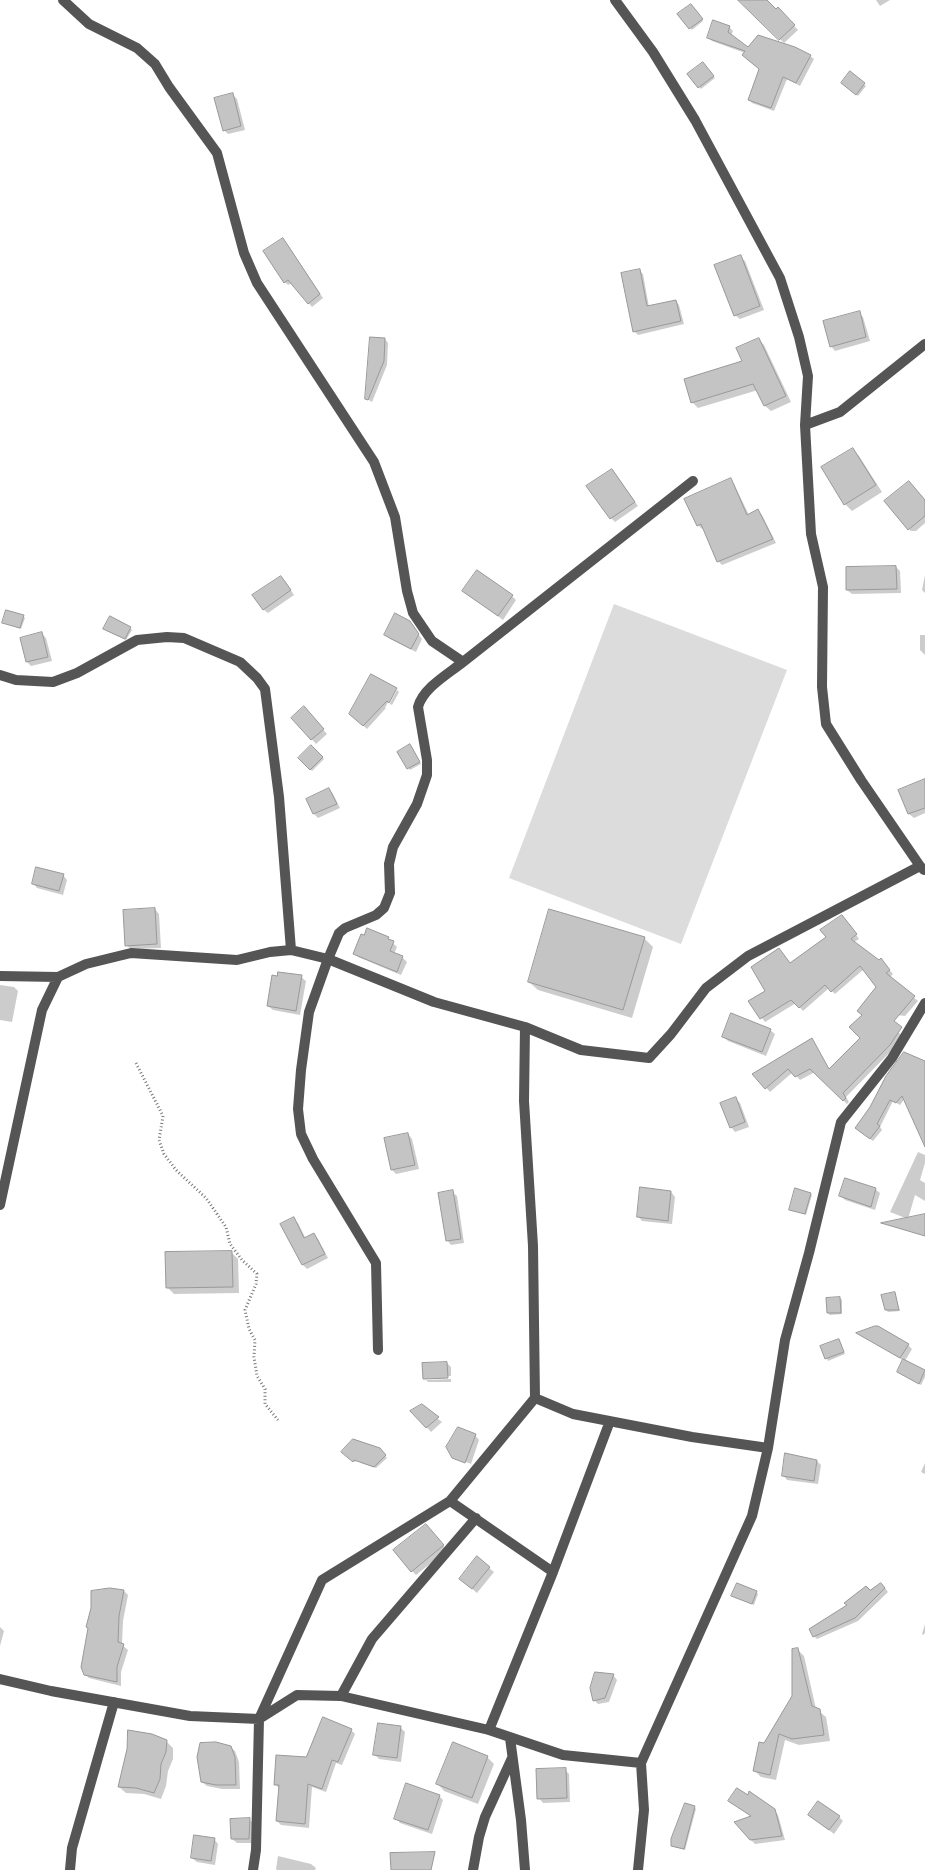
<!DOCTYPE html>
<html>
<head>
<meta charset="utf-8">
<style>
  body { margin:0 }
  canvas { display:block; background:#fff }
</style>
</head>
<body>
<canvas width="925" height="1870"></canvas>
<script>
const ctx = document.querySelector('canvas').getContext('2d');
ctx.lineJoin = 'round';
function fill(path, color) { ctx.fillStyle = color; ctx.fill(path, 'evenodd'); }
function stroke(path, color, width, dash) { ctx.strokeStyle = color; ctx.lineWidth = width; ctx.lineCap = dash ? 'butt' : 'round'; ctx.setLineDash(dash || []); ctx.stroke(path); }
fill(new Path2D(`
  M614,604L787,670L681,944L509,878Z`), '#dcdcdc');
fill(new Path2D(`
  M743,0H765L776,11L778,9L798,30L784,43L741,2Z
  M876,0H890L880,6Z
  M693,7L703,21L692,30L679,14Z
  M729,27L733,31L731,36L748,49L810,56L814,59L800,86L787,79L774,111L752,103L749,99L761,69L745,53L712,41L709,38Z
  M703,64L715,78L701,89L689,75Z
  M850,73L866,86L858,96L843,83Z
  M232,94L237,99L245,130L228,134L224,130Z
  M287,244L323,298L312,307L292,283L288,285L285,282Z
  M740,257L745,261L764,310L740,319L735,315Z
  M640,271L643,274L649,307L676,301L679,305L684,324L638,335L634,331Z
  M859,313L863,317L870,341L835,351L831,346Z
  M385,339L388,343L387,365L372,402L367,399Z
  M758,339L764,345L791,402L771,411L765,406L758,390L698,408L692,402L744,362Z
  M853,450L859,456L882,492L852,511L845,504Z
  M616,475L638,506L615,522L611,518Z
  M730,480L734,484L749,515L758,511L762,515L776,543L722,565L718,561L704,528L702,529L698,525Z
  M925,501V523L916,531H911L906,526Z
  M896,567L900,571L901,593L852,594L847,590Z
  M925,575V593L922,590Z
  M285,581L294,595L268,613L263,609Z
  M464,591L512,596L516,600L503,620Z
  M23,616L25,618L21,629L4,623Z
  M409,622L422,639L416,652L390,639L386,635Z
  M130,628L132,630L126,640L107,631Z
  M42,634L46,638L52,661L31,666L27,662Z
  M920,635H925V655L920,650Z
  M395,689L385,708H386L367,729L350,713Z
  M397,690L399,692L392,705L390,704L389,705Z
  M308,712L327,734L316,744L293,718Z
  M311,747L324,759L312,771L300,758Z
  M412,747L421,764L410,770L398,752Z
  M925,782V813L914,818L909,814L900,791Z
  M329,790L333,794L340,808L318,818L314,814Z
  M63,875L67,880L63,895L37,888L33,883Z
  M155,909L159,914L161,948L131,949L126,945Z
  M846,920L859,939L854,942L879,961L881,960L893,974L890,977L918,1001L905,1016L889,1014L886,1030L899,1033L903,1036L893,1049L846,1097L849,1102L847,1104L815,1072L800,1080L793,1072L770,1092L754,1074L811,1039L830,1070L862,1038L863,1015L878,987L864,969L835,994L829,988L803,1011L796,1003L765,1022L750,1002L767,991L791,964L827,938Z
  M388,938L397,947L394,954L402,957L407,962L401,975L358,957L354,953Z
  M644,938L653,947L632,1018L538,990L529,982Z
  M301,977L306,981L300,1015L273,1010L268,1006Z
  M0,985L14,987L18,991L12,1022L0,1020Z
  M770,1030L775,1034L766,1056L728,1041L724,1037Z
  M925,1062V1092L905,1098L900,1105L893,1101L880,1127L882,1130L873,1141L859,1131Z
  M736,1099L740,1103L749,1127L735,1132L731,1127Z
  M408,1134L412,1139L419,1169L396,1174L392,1170Z
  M918,1152L925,1155V1163L920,1180L925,1183V1201L915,1195L908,1219L890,1212Z
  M641,1189L671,1192L675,1197L672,1224L642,1221L638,1216Z
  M875,1189L880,1193L875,1210L845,1200L841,1196Z
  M452,1192L457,1196L464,1243L451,1245L447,1240Z
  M810,1194L812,1195L806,1215L791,1209Z
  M293,1219L298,1223L306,1239L314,1235L318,1239L328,1258L307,1269L303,1265Z
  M231,1252L238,1259L239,1293L174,1294L168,1288Z
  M894,1293L900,1311L888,1312L886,1310Z
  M840,1298L842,1300V1314L830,1315L828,1313Z
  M859,1333L908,1345L912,1349L905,1361L925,1372V1377L921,1385L898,1372L904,1361Z
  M839,1340L845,1354L828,1361L822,1347Z
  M447,1363L451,1367V1376L426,1377V1380L451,1379V1382H428L424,1378Z
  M421,1406L442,1422L431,1432L412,1411Z
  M475,1435L479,1440L471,1464L454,1457Z
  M379,1449L387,1458L376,1468L356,1461L355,1462L342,1452Z
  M817,1461L821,1465L818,1484L787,1480L783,1475Z
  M925,1463V1474L921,1472Z
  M430,1530L447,1550L416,1575L412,1571Z
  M477,1558L494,1572L477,1593L465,1583Z
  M885,1588L888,1592L858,1621L817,1639L814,1636L870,1592Z
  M124,1591L128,1595L123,1621L122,1645L128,1650L121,1672V1686L89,1678L85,1674L93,1608Z
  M756,1592L758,1594L754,1605L733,1596Z
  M925,1624V1633L923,1635L922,1634Z
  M0,1627L4,1631L0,1646Z
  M798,1650L804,1656L816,1709L826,1717L830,1741L799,1745L785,1740L776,1780L761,1777L754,1770L765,1745L793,1696Z
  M613,1675L617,1680L609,1702L598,1704L594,1700Z
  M401,1728L405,1732L401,1762L379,1759L375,1755Z
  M351,1730L355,1734L342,1765L336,1763L326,1792L312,1787L309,1828L281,1825L277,1821L280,1789L275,1784L307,1759Z
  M166,1741L173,1748V1759L168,1771L166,1786L161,1799L144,1794L126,1793L119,1787Z
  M230,1747L235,1751L239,1762L240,1789H222L207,1786L202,1782Z
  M487,1757L494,1764L478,1804L444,1791L438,1784Z
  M565,1770L569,1774L570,1802L543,1803L539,1798Z
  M439,1796L443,1800L432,1834L400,1823L396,1818Z
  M730,1801L774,1810L778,1815L785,1840L755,1844L751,1840L752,1817Z
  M694,1807L696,1809L685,1850L674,1847L673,1845Z
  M809,1815L839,1817L843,1821L834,1834Z
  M249,1819L254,1824L253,1843H237L232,1839Z
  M214,1839L218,1844L215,1865L197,1862L192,1858Z
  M278,1856L311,1864L316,1868L315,1870H277L276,1869Z`), '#0003');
const building = new Path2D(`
  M738,0H767L776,9L778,7L795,25L779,40Z
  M691,4L703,19L689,29L677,14Z
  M713,20L730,26L728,32L748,47L758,35L795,47L811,55L796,83L783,77L771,108L748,100L759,69L742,55L745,51L707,38Z
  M703,62L714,76L698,88L687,74Z
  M850,71L865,83L856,95L841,83Z
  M233,93L241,126L223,131L214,98Z
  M283,238L320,294L308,304L288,280L284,283L263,251Z
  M741,255L760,306L734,316L714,265Z
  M640,269L647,306L676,300L681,321L633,332L621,273Z
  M860,311L866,337L830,347L823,321Z
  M370,337L385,338L384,361L368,400L365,399Z
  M759,338L786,396L764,406L753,384L691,403L684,379L742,361L736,348Z
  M853,448L876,485L844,505L821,467Z
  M612,469L635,502L610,519L586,486Z
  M731,478L747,515L758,509L773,539L717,562L701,524L697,526L684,499Z
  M909,481L925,500V516L908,530L884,501Z
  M896,566L897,589L846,590V567Z
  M477,570L513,595L498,616L462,591Z
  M281,576L291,590L263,610L252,595Z
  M6,610L24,615L20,628L2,623Z
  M395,613L410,621L419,634L411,649L384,635Z
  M110,616L131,627L125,639L103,629Z
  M42,632L48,657L26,662L20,638Z
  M371,674L397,688L389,703L387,701L363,726L349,714Z
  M304,706L324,729L311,740L291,718Z
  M410,744L420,762L407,769L397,752Z
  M311,745L323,757L310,770L298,758Z
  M925,779V808L908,814L898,790Z
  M329,788L337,804L313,814L306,799Z
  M36,867L64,874L59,891L32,884Z
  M155,908L157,944L125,946L123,910Z
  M549,909L645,937L623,1010L528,982Z
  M842,915L857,934L851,939L879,960L881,958L890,970L886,973L915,996L894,1021L902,1027L890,1045L843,1093L846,1098L843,1101L810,1069L795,1077L788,1069L765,1089L752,1074L812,1038L829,1069L860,1038L849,1027L862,1015L857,1011L876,987L860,966L831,992L825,985L799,1008L791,1000L760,1019L748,1001L765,991L751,967L779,948L790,963L826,937L820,930Z
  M367,928L389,937L388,939L394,941L390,951L403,956L397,972L353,954L361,934L364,935Z
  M278,972L302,975L296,1011L267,1006L272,975L277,976Z
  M731,1013L771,1029L762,1052L722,1037Z
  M904,1052L925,1061V1147L902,1096L896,1103L890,1100L877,1124L880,1126L870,1139L855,1128L870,1107L886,1076Z
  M736,1097L745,1122L730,1128L720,1103Z
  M408,1133L415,1165L391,1170L384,1138Z
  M845,1178L876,1188L871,1207L839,1196Z
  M640,1187L671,1191L668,1221L637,1217Z
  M795,1188L811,1193L805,1214L789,1210Z
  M453,1190L461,1239L446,1241L438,1193Z
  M925,1214V1236L881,1223Z
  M294,1217L304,1238L314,1233L325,1254L302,1265L280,1224Z
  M232,1251L233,1287L166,1288L165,1252Z
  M895,1292L899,1310H885L881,1295Z
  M840,1297L841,1313H827L826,1298Z
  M875,1326H878L909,1344L900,1358L856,1333Z
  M839,1339L844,1352L825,1359L820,1346Z
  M903,1359L925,1370L919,1384L897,1372Z
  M447,1362L448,1378L423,1379L422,1363Z
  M422,1404L439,1417L426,1428L410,1411Z
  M458,1427L476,1434L465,1463L452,1458L446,1447Z
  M353,1439L380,1448L386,1455L374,1467L354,1460L353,1462L341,1452Z
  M785,1453L817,1460L814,1481L782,1476Z
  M426,1524L444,1545L411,1572L393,1550Z
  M477,1556L490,1567L472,1589L459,1579Z
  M737,1583L757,1591L752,1604L731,1596Z
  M881,1583L885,1588L855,1618L813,1637L809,1629L847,1605L844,1603L866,1586L870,1590Z
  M110,1588L124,1590L119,1616L118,1642L124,1644L117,1667V1682L84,1675L81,1667L88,1628L86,1627L91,1608V1591Z
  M798,1648L812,1706L820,1709L824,1735L792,1739L779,1734L770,1775L753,1771L759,1742L764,1743L792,1696V1649Z
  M595,1672L614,1674L605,1698L593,1701L590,1688Z
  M323,1717L352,1729L338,1762L332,1760L322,1789L308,1784L305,1824L276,1821L279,1785H274L276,1755L306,1757Z
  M378,1723L401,1726L397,1758L373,1755Z
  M128,1730L152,1734L167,1740L166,1752L161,1764L160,1779L154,1793L136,1788L118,1787L127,1749Z
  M216,1742L231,1746L235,1757L236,1785H216L201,1782L197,1757L200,1743Z
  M453,1742L488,1756L472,1798L436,1784Z
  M566,1768L567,1798L537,1799L536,1769Z
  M406,1783L440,1795L428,1830L394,1819Z
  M737,1788L748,1795L749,1791L775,1809L782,1836L750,1840L734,1822L751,1816L728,1801Z
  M818,1801L840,1816L829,1830L808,1815Z
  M685,1803L695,1806L684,1849L671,1846V1839Z
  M250,1818L249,1839H231L230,1819Z
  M194,1835L215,1838L211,1861L191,1858Z
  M435,1852L431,1870H391L390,1853Z`);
fill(building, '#c4c4c4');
stroke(building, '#999', 1);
stroke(new Path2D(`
  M136,1063L163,1116L159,1140L164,1154L176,1170L206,1198L226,1227L230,1244L242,1260L257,1274L256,1284L245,1310L249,1329L255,1340L254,1357L257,1376L265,1389V1404L278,1420`), '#777', 3, [1, 2.5]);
stroke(new Path2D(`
  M63,0L89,24L137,48L155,64L169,87L217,153L244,253L257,283L374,462L395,517L407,591L413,613L432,641L463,662
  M615,0L653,52L695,120L780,278L799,337L808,376L805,425L811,534L823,587L822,687L826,724L861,780L920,866L924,870
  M805,425L840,412L925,344
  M0,675L16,680L53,682L77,673L137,640L167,637L184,638L240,662L257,678L265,689L279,797L291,950
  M0,976L58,977
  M0,1205L42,1010L58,977L86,964L131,953L237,960L270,952L291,950L328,959L434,1002L525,1027L581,1050L649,1058L671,1034L706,988L748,956L920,866
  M378,1350L376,1263L313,1159L301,1134L298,1109L301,1070L309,1012L328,959L339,933L345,928L376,915L384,908L390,893L389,864L393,847L417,804L427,775V760L418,707C423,688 448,674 463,662L693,481
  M535,1398L573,1414L692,1437L768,1448
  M450,1501L553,1572
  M0,1679L51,1691L190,1716L259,1719L297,1695L341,1696L489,1730L563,1755L641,1763
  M341,1696L372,1639L476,1518
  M489,1730L553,1572L610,1421
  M510,1738L521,1820L525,1870
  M70,1870L72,1848L114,1702
  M253,1870L256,1850L259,1719L322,1580L450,1501L535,1398L533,1246L524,1101L525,1027
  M473,1870L479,1837L485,1817L512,1758
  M638,1870L644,1810L641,1763L752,1516L768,1448L785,1340L809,1253L841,1122L892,1058L925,1003`), '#555', 10);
</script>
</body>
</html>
